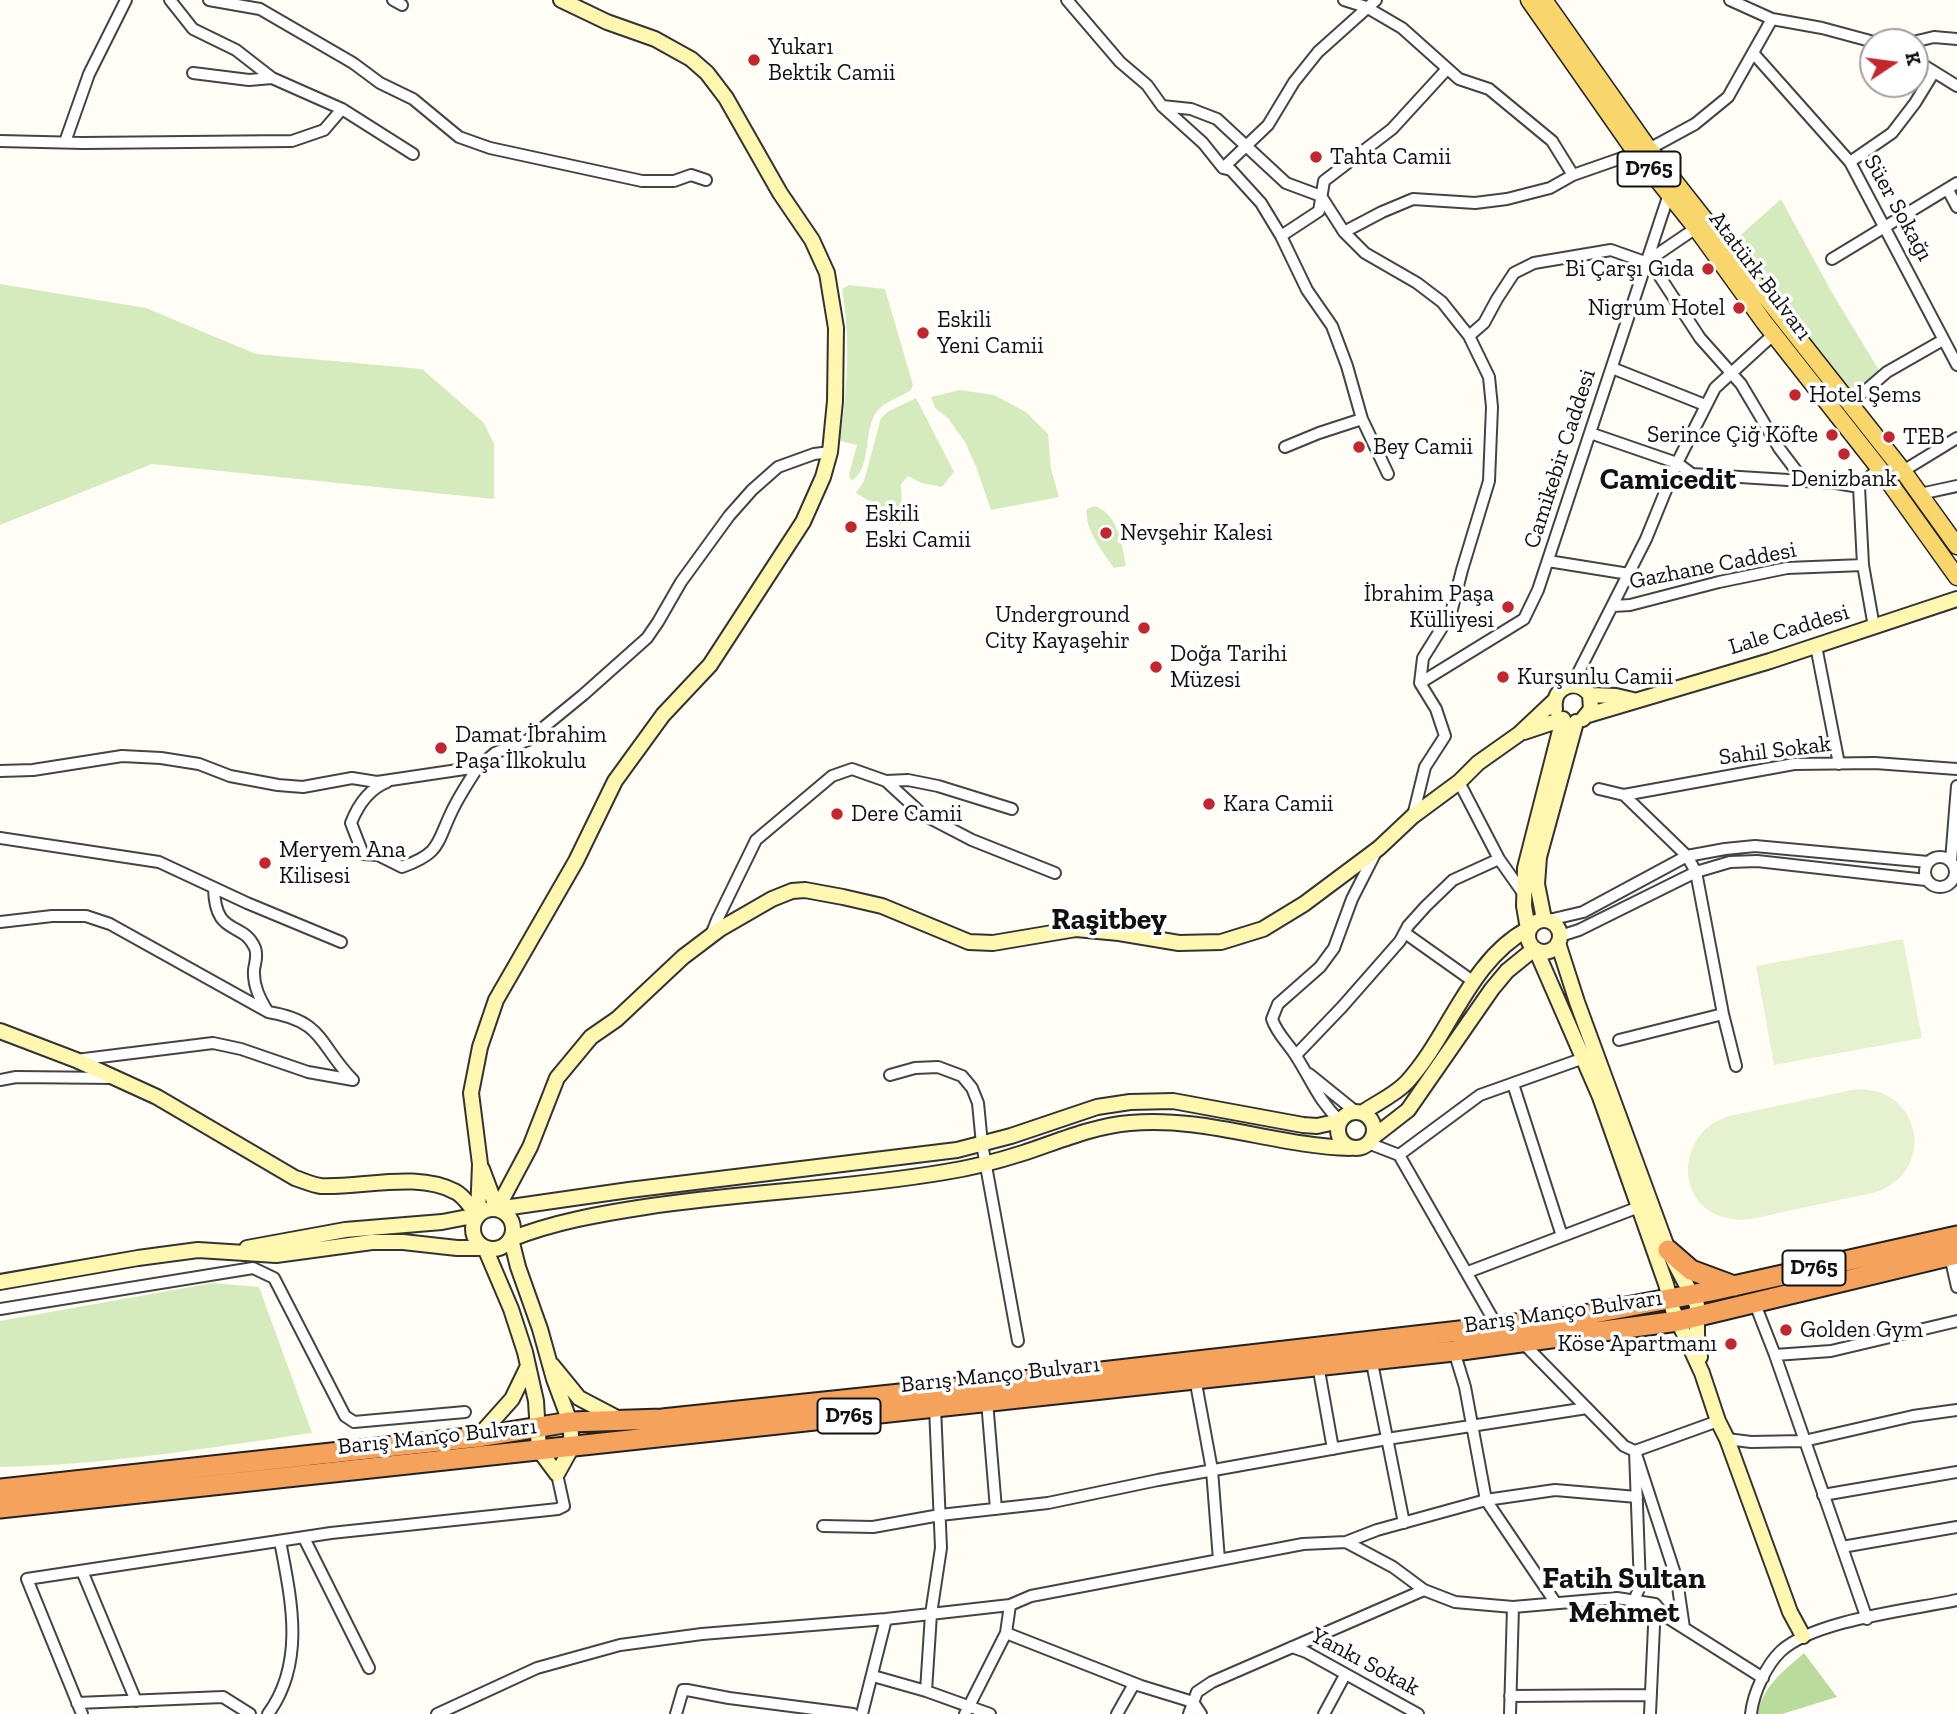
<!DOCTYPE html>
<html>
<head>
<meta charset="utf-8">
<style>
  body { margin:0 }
  #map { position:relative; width:1957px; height:1714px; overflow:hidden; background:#fffdf5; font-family:"Zilla Slab",serif }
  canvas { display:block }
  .north { position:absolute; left:1859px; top:28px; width:70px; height:70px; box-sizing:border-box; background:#fff; border:2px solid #a0a0a0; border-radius:50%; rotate:77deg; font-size:19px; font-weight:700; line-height:28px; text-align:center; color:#111 }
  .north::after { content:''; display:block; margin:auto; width:24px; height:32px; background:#c4262e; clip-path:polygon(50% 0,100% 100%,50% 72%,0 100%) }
</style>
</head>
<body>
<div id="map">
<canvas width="1957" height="1714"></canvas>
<div class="north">K</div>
</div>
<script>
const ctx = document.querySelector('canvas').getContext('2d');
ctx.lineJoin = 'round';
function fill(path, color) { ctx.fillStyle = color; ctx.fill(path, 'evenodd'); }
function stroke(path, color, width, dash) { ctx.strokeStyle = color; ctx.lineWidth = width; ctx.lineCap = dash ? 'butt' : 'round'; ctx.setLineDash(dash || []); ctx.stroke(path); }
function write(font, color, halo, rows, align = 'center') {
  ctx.font = font + ' "Zilla Slab",serif'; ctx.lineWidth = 7; ctx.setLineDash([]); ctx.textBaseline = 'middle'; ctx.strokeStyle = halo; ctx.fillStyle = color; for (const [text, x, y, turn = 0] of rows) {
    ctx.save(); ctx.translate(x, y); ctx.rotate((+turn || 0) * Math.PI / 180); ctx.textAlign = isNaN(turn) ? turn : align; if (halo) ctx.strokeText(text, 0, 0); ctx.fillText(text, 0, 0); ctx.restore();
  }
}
fill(new Path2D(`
  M1781,199L1831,291L1882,375L1852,399L1735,240Z
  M0,284L146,308L256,354L422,369L484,423L494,444V499L152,464L0,525Z
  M849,285L885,289L913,385L911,390C902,396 890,400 881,407C861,424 874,464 853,480L850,479L849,474L857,445L840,441C847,392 851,339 842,289Z
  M960,390L994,395L1026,412L1048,434L1051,469L1059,497L991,510L977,469L965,442L948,418L935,408L931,397Z
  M916,398L954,472L942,487L922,483L908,476L901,484L902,504L894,516L856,493L864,481L881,418L889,411Z
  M1094,506C1118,513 1122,544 1126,566L1114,568C1103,551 1084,530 1087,509Z
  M213,1283L259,1287L312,1433C208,1448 105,1465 0,1467V1321Z`), '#d5ebbd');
fill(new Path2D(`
  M1804,1653L1837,1697L1782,1714H1758C1762,1686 1784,1671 1804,1653Z`), '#b9dc9c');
fill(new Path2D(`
  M1903,939L1922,1038L1774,1065L1756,966Z
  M1852,1090C1921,1082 1940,1173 1873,1193C1843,1199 1814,1205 1784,1212C1767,1215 1748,1222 1731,1219C1673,1209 1675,1132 1729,1116Z`), '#e6f2cf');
const street = new Path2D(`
  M170,0L193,29L236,50L272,78L342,109L413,154
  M209,0L260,9L353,63L380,83L413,99L459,137L490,148L642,181H674L691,175L706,180
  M393,0L402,5
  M1067,0L1120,62L1147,85L1162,106L1203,143L1223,168L1231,170L1261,203L1281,236L1307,290L1332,326L1347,366L1362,419L1388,474
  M1344,0L1366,7L1402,28L1459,79L1489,89L1552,141L1573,175
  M1730,0L1772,19L1822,28L1874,42
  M1913,42L1934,37L1957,39
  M1754,54L1850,162L1957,365
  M1915,60L1957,86
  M193,73L249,80L272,78
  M1162,106L1191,109L1217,119L1286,183L1321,196L1344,232L1365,253L1417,283L1442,302L1469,336L1489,377L1492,407L1489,481L1462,570L1451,613L1423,658L1420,683L1436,709L1445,736L1425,767L1413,816
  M0,141L83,143L292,141L324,130L342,109
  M65,142L89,74L126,0
  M1649,149L1695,124L1728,97L1772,19
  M1850,162L1892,133L1915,103L1934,72
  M1223,168L1268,125L1294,82L1318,52L1376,0
  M1948,190L1957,207
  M1344,232L1382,212L1413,199L1475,203L1507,199L1550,188L1573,175L1636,153
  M1281,236L1319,211L1324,181L1392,129L1447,69
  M1832,259L1957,183
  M1649,260L1700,338L1741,384L1779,448L1804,481
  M1469,336L1484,323L1497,299L1514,273L1534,263L1611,250L1642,261L1649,260L1696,228
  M1612,368L1705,405
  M1850,404L1887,372L1943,340
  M1590,433L1677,463L1692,474L1836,483L1859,487
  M1285,447L1319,433L1362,419
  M1903,471L1957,438
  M1859,487L1863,565L1874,627
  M1859,487L1879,468
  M1920,494L1957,486
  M1548,561L1629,574
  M1613,606L1630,605L1719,582L1787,568L1863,565
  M1816,646L1839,764
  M1420,683L1524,619L1538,590L1669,194
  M1572,685L1646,539L1677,463L1715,388L1774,334
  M0,771L33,770L122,756L161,758L199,764L230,776L278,785L303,787L352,778L377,782L478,767L495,753L528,740L583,695L647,638L658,622L681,582L729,516L752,490L778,467L814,454L830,452
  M886,781L922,814L972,840L1055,873
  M387,782C369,789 358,805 351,823L363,854L378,855L402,867C441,853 436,844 452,811C459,796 469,781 478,767
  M1459,782L1499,859L1523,893
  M1599,789L1624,795L1794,764L1875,763L1957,769
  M1624,795L1687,856L1696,872L1723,1014L1736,1066
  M0,838L159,862L247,903L341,942
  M1925 872a15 15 0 1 1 30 0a15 15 0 1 1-30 0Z
  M1951,861L1957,786
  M214,888C215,938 243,920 255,948C258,956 255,962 254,970C253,986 260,999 268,1012
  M1549,920L1583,912L1687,856L1725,849L1755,846L1928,862
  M0,922L52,916H86L110,924L268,1012C325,1021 319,1046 353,1080
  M1405,933L1474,982
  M711,935L717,920L756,840L832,776L852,769L886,781L908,780L938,786L1012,809
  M1560,936L1579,930L1696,872L1730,862L1757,861L1926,880
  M1619,1040L1723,1014
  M1296,1055L1342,1007L1400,941L1408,926L1426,906L1453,880L1499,859
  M76,1060L213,1043L241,1049L308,1072L353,1080
  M1309,1074L1356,1112
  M890,1075L915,1068L938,1067L962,1076L972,1088L978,1103L982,1144L1018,1341
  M0,1080L16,1077L113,1078
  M1513,1084L1562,1236
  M1340,1121C1318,1100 1312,1081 1296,1056C1288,1043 1277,1034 1272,1019L1278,1004L1320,967L1334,948L1352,899L1377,850
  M1368,1143L1399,1155L1497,1326
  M1399,1155L1480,1095L1584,1058
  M1950,1256L1957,1287
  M1468,1272L1639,1207
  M1755,1304L1775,1355L1831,1351L1957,1321
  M0,1309L253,1268L274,1278L345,1416L354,1422L465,1412
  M1521,1341L1624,1446L1635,1451L1677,1580L1684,1628
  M1454,1351L1465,1387L1486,1500L1555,1602
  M1775,1355L1867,1619
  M1371,1358L1404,1523
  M1318,1365L1333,1449
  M1195,1378L1212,1470L1219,1560
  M987,1401L996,1509
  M1727,1439L1751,1442L1804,1441L1913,1416L1957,1410
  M1823,1495L1957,1472
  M823,1526L873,1527L940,1515L1048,1503L1158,1480L1387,1439L1587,1408
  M304,1538L369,1668
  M1346,1542L1377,1530L1486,1500L1555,1490L1637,1497
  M1842,1547L1957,1527
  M82,1571L136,1701
  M1634,1601L1640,1586L1635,1451L1718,1421
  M1006,1633L1141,1686L1193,1702L1201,1714
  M1292,1647L1306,1652L1418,1714
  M873,1676L926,1691L990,1714
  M926,1691L931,1614L941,1548L935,1407
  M1510,1696L1650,1695
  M77,1703L223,1697L250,1714
  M82,1714L27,1579L331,1533L558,1509L564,1506L557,1474
  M268,1714C306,1662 291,1599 280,1541
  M437,1714L537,1668L620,1645L702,1634L886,1619L1010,1605L1031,1596L1303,1544L1346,1542L1393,1567L1424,1590L1455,1602L1513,1607L1617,1598L1655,1604L1665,1616L1763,1678
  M676,1714L683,1690H687L729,1698L853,1714
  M862,1714L886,1619
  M965,1714L1006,1633L1010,1605
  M1117,1714L1134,1684
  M1189,1714L1197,1692L1212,1682L1424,1590
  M1324,1714L1345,1675
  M1510,1714L1513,1607
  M1650,1714L1655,1604
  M1751,1714C1753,1694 1766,1665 1781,1651C1815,1620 1910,1610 1957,1600`);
const secondary = new Path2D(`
  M1555,709C1552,686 1577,677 1590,695L1616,696L1633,700
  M1588,715L1770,661L1957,599
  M1583,719L1591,709L1590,695
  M1524,732L1563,719
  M1544,919L1537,884L1539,857L1576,722
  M1528 936a16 16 0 1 1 32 0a16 16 0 1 1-32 0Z
  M1558,943L1577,1002L1668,1250L1697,1305V1335L1700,1357
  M1536,950L1600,1097L1666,1284L1673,1310L1702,1373L1718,1421L1727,1439L1790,1612L1803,1636
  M0,1031L76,1060L157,1097L295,1178C304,1181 313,1185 321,1186C362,1188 418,1171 456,1192C464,1196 471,1208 478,1215
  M1338 1130a18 18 0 1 1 36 0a18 18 0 1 1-36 0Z
  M1362,1113C1376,1103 1395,1095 1407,1082C1450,1035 1469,961 1528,929L1524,906L1525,868L1563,719
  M1372,1138L1408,1110L1492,989L1507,971L1534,949
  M482,1169L497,1209
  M473 1229a20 20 0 1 1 40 0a20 20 0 1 1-40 0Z
  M497,1209L530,1147L557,1078L591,1037L617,1019L683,957L720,929L772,899L792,891L805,890L843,897L882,906L969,942L993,943L1076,929L1119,933L1179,943L1221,942L1263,929L1304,904L1379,848L1413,816L1459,782L1478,763L1519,734L1554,701
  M497,1209L629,1190L957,1150L1011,1136L1097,1107L1130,1102L1173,1101L1303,1125L1317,1126L1340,1121
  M478,1215L480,1164L471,1093L480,1047L496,1000L576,861L615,781L663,715L710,665L803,522L823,477L830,452L835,401L836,328L827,273L812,240L780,193L726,98L707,73L691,59L655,39L607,22L561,0
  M247,1248L345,1230L442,1222L478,1215
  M0,1282L138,1258L198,1250L276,1255L372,1242H403L457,1248H485L511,1309L525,1352L536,1401L539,1450L557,1474L572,1447L570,1422L554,1379L540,1329L518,1267L511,1239C554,1222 599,1214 645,1207C744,1192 846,1189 945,1172C971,1168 998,1161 1023,1153C1057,1142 1093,1126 1130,1123C1205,1116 1276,1146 1350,1148
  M552,1365L579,1398L619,1419
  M478,1437L512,1399L528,1366`);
const primary = new Path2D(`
  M1529,0L1636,153L1696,228L1764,322L1879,468L1957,577
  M1544,0L1649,149L1903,471L1957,546`);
const highway = new Path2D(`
  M1668,1250L1691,1270L1734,1286
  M0,1489L478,1437L570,1422L662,1419L1005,1383L1477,1329L1584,1315L1711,1291L1957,1236
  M0,1508L1454,1351L1678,1321L1957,1254`);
stroke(street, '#444', 14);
stroke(secondary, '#333', 18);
stroke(primary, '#222', 19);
stroke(highway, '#222', 23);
stroke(street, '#fff', 10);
stroke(secondary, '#fff6b0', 14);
stroke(primary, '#f9d66b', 16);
stroke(highway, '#f5a25d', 19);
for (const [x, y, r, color] of [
  [754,60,7,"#c4262e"],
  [1316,157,7,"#c4262e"],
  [1708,269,7,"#c4262e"],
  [1739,308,7,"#c4262e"],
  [923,333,7,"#c4262e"],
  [1795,395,7,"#c4262e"],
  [1832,435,7,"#c4262e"],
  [1889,437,7,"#c4262e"],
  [1359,447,7,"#c4262e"],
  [1844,454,7,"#c4262e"],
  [851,527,7,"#c4262e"],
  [1106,533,7,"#c4262e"],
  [1508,607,7,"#c4262e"],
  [1144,628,7,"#c4262e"],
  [1156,667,7,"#c4262e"],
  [1503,677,7,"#c4262e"],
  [441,748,7,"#c4262e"],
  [1209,804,7,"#c4262e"],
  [837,814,7,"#c4262e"],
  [265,863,7,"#c4262e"],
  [1786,1330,7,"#c4262e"],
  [1731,1344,7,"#c4262e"]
]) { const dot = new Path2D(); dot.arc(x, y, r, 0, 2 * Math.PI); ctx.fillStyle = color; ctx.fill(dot); stroke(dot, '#fff', 2.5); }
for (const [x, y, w] of [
  [1649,169,63],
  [1814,1268,63],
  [849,1416,63]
]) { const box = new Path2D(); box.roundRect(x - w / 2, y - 17.5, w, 35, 5); ctx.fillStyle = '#fff'; ctx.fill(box); stroke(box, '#111', 2); }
write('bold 21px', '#111', null, [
  ["D765",1649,169],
  ["D765",1814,1268],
  ["D765",849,1416]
]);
write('23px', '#111', '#fff', [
  ["Yukarı",768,47],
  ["Bektik Camii",768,73],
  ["Tahta Camii",1330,157],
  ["Bi Çarşı Gıda",1694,269,"right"],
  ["Nigrum Hotel",1725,308,"right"],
  ["Eskili",937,320],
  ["Yeni Camii",937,346],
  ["Hotel Şems",1809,395],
  ["Serince Çiğ Köfte",1818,435,"right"],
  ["TEB",1903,437],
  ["Bey Camii",1373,447],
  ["Denizbank",1844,479,"center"],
  ["Eskili",865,514],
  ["Eski Camii",865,540],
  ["Nevşehir Kalesi",1120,533],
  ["İbrahim Paşa",1494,594,"right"],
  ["Külliyesi",1494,620,"right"],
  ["Underground",1130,615,"right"],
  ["City Kayaşehir",1130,641,"right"],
  ["Doğa Tarihi",1170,654],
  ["Müzesi",1170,680],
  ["Kurşunlu Camii",1517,677],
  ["Damat İbrahim",455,735],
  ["Paşa İlkokulu",455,761],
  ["Kara Camii",1223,804],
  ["Dere Camii",851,814],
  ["Meryem Ana",279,850],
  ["Kilisesi",279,876],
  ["Golden Gym",1800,1330],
  ["Köse Apartmanı",1717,1344,"right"]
], 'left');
write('23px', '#111', '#fff', [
  ["Süer Sokağı",1898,208,61],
  ["Atatürk Bulvarı",1760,276,53],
  ["Camikebir Caddesi",1560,459,-72],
  ["Gazhane Caddesi",1713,566,-11],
  ["Lale Caddesi",1789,630,-17],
  ["Sahil Sokak",1775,751,-7],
  ["Barış Manço Bulvarı",1563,1312,-8],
  ["Barış Manço Bulvarı",1000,1375,-6],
  ["Barış Manço Bulvarı",437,1437,-6],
  ["Yankı Sokak",1365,1662,28]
]);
write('bold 30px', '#111', '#fff', [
  ["Camicedit",1668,480],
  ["Raşitbey",1109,920],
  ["Fatih Sultan",1624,1579],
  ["Mehmet",1624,1613]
]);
</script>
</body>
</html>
